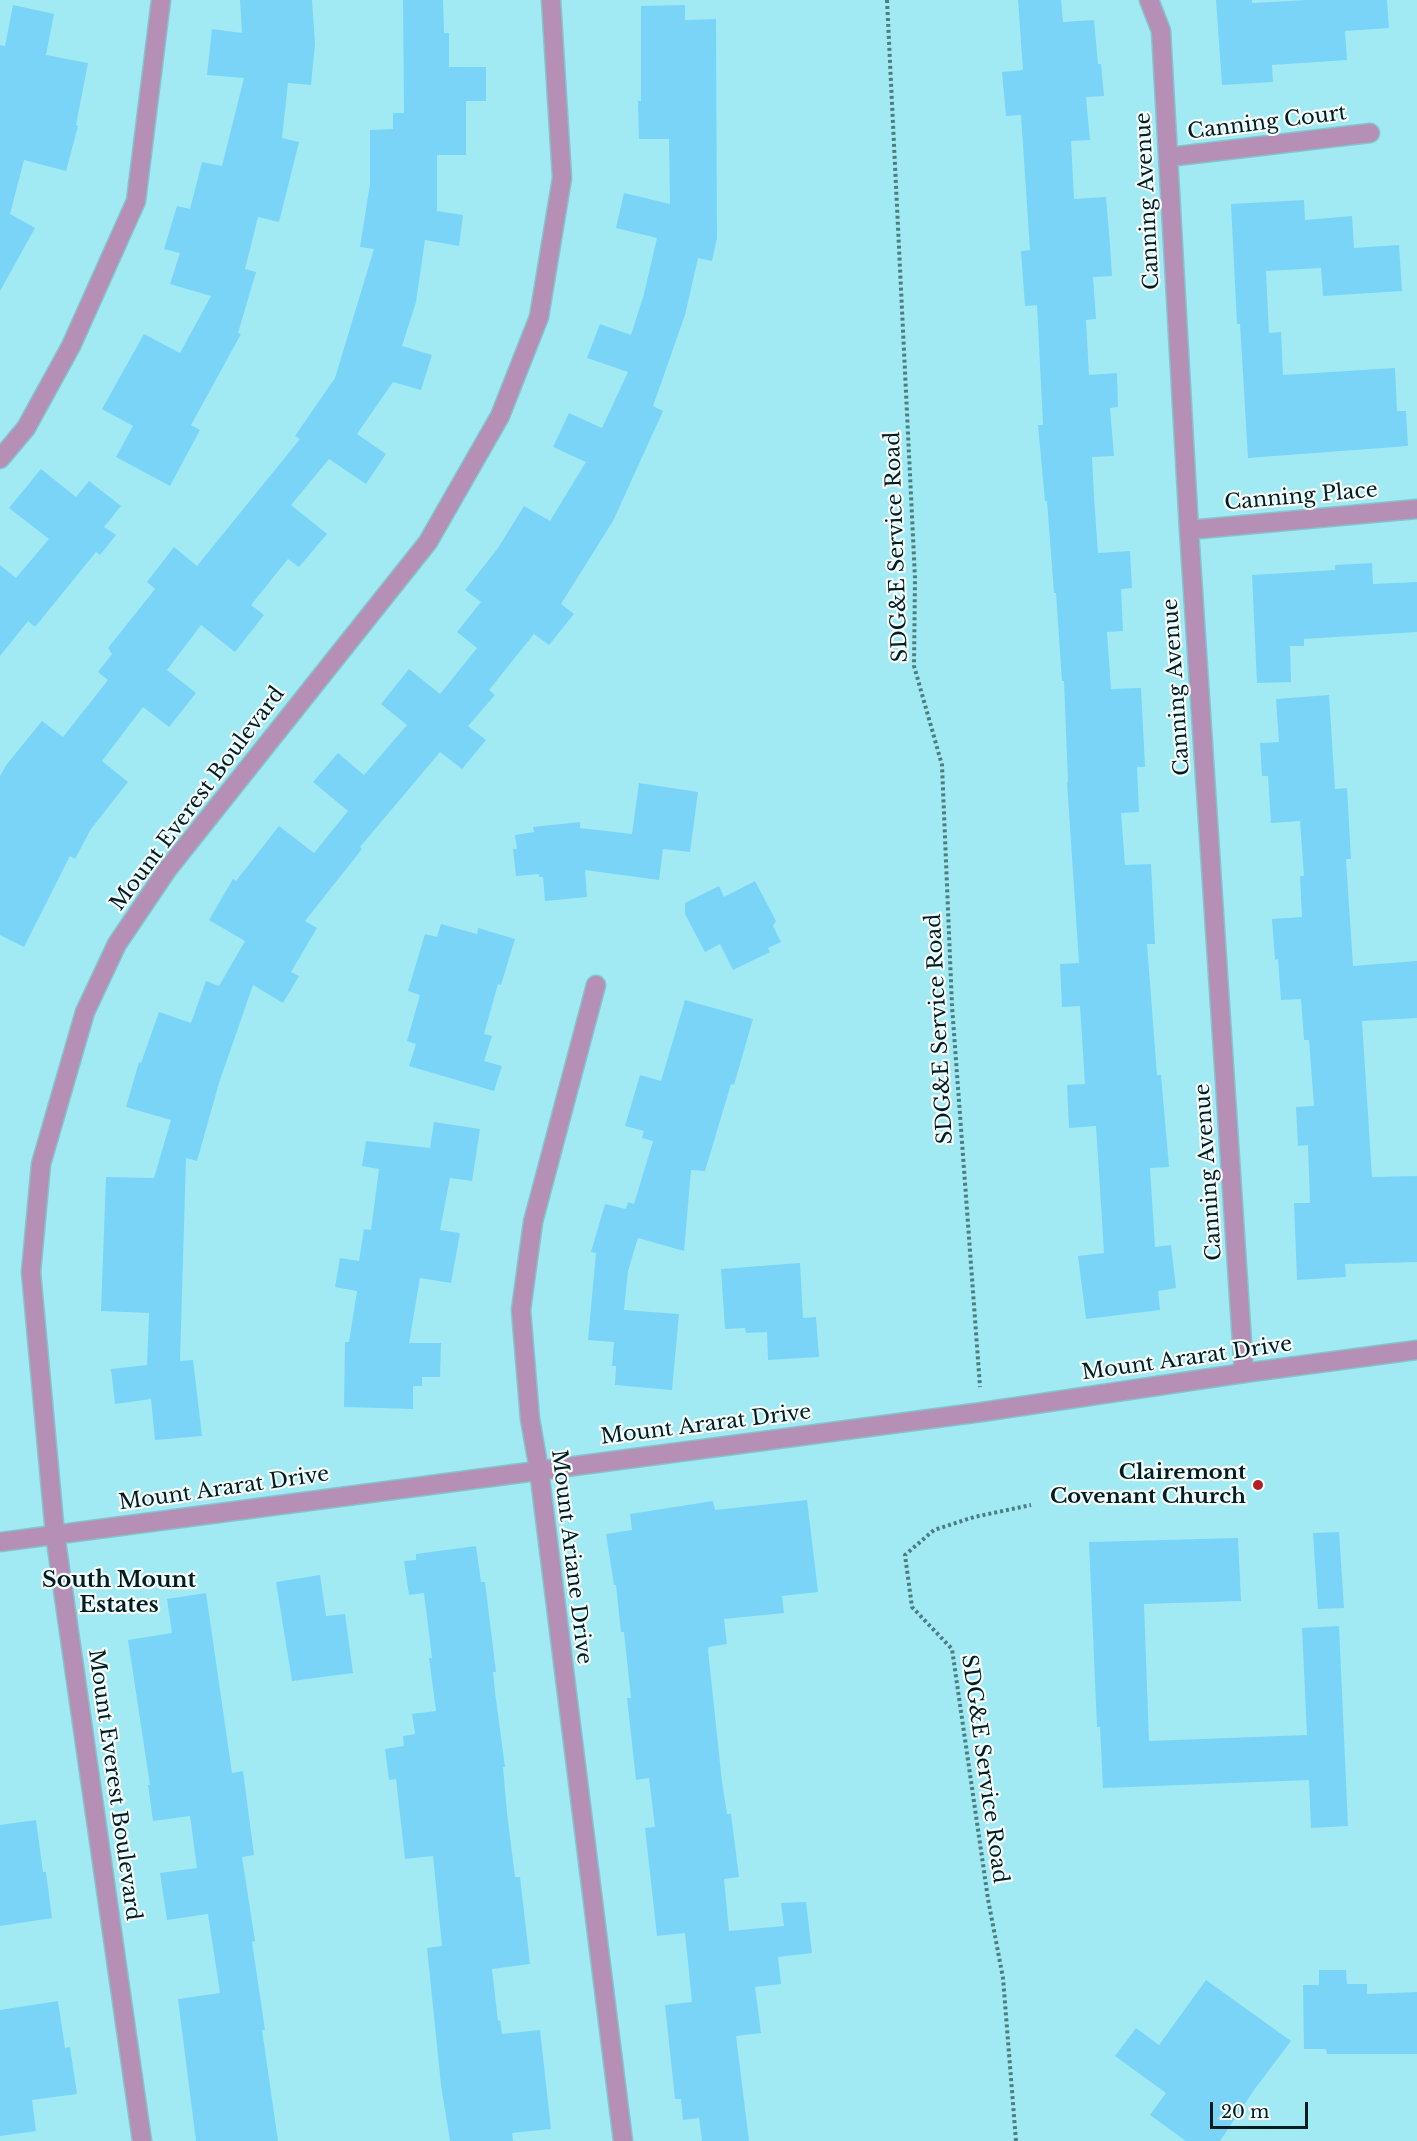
<!DOCTYPE html>
<html>
<head>
<meta charset="utf-8">
<style>
  body { margin:0 }
  #map { position:relative; width:1417px; height:2141px; overflow:hidden; background:#a1eaf3; font-family:"Libre Baskerville",serif }
  canvas { display:block }
  .scale { position:absolute; left:1210px; top:2102px; width:98px; height:27px; box-sizing:border-box; border:3px solid #001d21; border-top:0; padding-left:8px; font-size:18px; line-height:21px; white-space:nowrap; color:#001d21; -webkit-text-stroke:4px #f7feff; paint-order:stroke }
</style>
</head>
<body>
<div id="map">
<canvas width="1417" height="2141"></canvas>
<div class="scale">20 m</div>
</div>
<script>
const ctx = document.querySelector('canvas').getContext('2d');
ctx.lineJoin = 'round';
function fill(path, color) { ctx.fillStyle = color; ctx.fill(path, 'evenodd'); }
function stroke(path, color, width, dash) { ctx.strokeStyle = color; ctx.lineWidth = width; ctx.lineCap = dash ? 'butt' : 'round'; ctx.setLineDash(dash || []); ctx.stroke(path); }
function write(font, color, halo, rows, align = 'center') {
  ctx.font = font + ' "Libre Baskerville",serif'; ctx.lineWidth = 4.5; ctx.setLineDash([]); ctx.textBaseline = 'middle'; ctx.strokeStyle = halo; ctx.fillStyle = color; for (const [text, x, y, turn = 0] of rows) {
    ctx.save(); ctx.translate(x, y); ctx.rotate((+turn || 0) * Math.PI / 180); ctx.textAlign = isNaN(turn) ? turn : align; if (halo) ctx.strokeText(text, 0, 0); ctx.fillText(text, 0, 0); ctx.restore();
  }
}
fill(new Path2D(`
  M240,0H312L315,44L311,85L288,83L282,138L299,142L279,222L258,217L245,269L256,272L238,333L241,334L191,425L200,430L170,486L116,457L133,426L102,409L144,334L180,353L211,296L170,284L180,253L164,249L177,206L190,209L202,162L222,166L244,78L207,75L212,29L242,33Z
  M403,0H443L444,33H449V67H486V101H466V155H437V211L463,215L459,246L425,240L416,302L402,346L432,355L421,390L393,382L357,434L386,454L366,484L329,459L291,505L327,534L299,567L288,559L251,605L264,615L235,652L201,625L167,670L196,693L169,727L143,707L102,761L128,782L91,829L75,859L70,856L24,947L0,935V776L7,764L42,721L63,737L108,680L98,672L112,654L108,648L155,589L147,582L174,547L197,566L300,439L295,436L335,378L374,249L360,247L370,184V130L393,129V113H404Z
  M1018,0H1061L1063,22L1094,20L1098,64H1101L1104,96L1086,97L1090,140L1071,141L1074,199L1106,197L1110,245L1112,276L1093,277L1096,319L1086,320L1089,375L1117,373L1118,407L1110,408L1114,456L1092,457L1094,497L1098,553L1130,551L1132,588L1121,589L1123,631L1107,632L1111,689L1141,688L1145,767H1137L1139,812L1121,813L1125,865L1151,864L1155,944H1147L1157,1075H1161L1169,1167L1150,1168L1155,1247L1171,1245L1176,1288L1158,1291L1160,1310L1086,1319L1078,1256L1104,1253L1096,1126L1069,1128L1067,1085L1085,1084L1080,1006L1062,1007L1060,964L1079,963L1067,782H1068L1064,681H1062L1056,593H1054L1047,501H1045L1038,425H1043L1037,305L1025,306L1021,251L1030,250L1021,115L1006,116L1002,72L1023,70Z
  M1216,0H1252V3L1307,0H1387L1389,28L1345,31L1347,60L1272,65L1273,82L1222,85Z
  M13,5L54,14L46,55L88,63L76,125L78,126L66,171L24,160L10,214L35,228L0,291V45L5,46Z
  M685,5V20L716,19L717,238L712,261L698,258L685,315L653,406L663,411L613,521L561,604L574,614L549,645L534,634L489,690L495,695L468,726L486,740L462,769L440,752L360,847L362,849L305,921L317,928L291,972L299,976L283,1003L253,985L219,1083L197,1161L186,1158L180,1361L193,1360L202,1436L155,1440L151,1399L115,1404L111,1369L147,1365L149,1313L101,1311L106,1177L154,1178L171,1120L126,1107L139,1062L141,1063L159,1012L191,1023L206,981L219,986L245,941L209,920L233,879L236,881L279,826L314,853L348,811L313,782L338,753L364,775L407,725L381,704L409,669L440,694L477,648L457,632L481,602L465,590L498,548L524,506L550,521L586,462L553,447L569,413L602,428L628,372L587,358L600,324L631,335L644,294L657,238L616,228L624,193L670,204L669,139H639L638,101H641V6Z
  M1304,200L1305,220L1352,216L1354,248L1399,245L1402,291L1323,296L1321,268L1266,271L1269,333L1281,332L1283,375L1395,368L1397,411H1406L1408,446L1248,458L1240,324H1237L1231,204Z
  M41,469L76,497L89,481L121,506L104,527L116,535L100,555L96,552L35,627L28,621L0,656V565L16,578L49,539L9,508Z
  M1372,563L1373,584L1417,582V632L1304,639V646H1290L1291,682L1257,683L1252,575L1335,570V565Z
  M1329,695L1335,789L1347,788L1351,859H1346L1353,966L1417,961V1018L1362,1021L1372,1177L1417,1176V1262L1345,1264L1346,1277L1297,1280L1294,1203H1310L1308,1145L1298,1146L1296,1107L1314,1106L1309,1040H1304L1301,999L1281,1000L1278,959L1275,960L1272,919L1302,917L1300,876H1304L1300,821L1271,823L1268,776H1262L1260,743L1279,742L1276,699Z
  M639,783L698,792L690,852L663,849L659,880L585,870L587,897L545,901L543,877H539V874L516,876L513,849H517L515,835L534,832L533,827L580,822V828L632,834Z
  M755,881L776,921L773,926L781,942L768,948L770,952L733,970L720,944L705,952L685,914V903L719,886L724,897Z
  M441,924L477,934L478,928L515,939L501,985L498,984L484,1034L492,1036L484,1061L502,1066L494,1091L409,1066L416,1044L407,1041L420,995L408,991L425,934L437,937Z
  M685,1000L753,1019L734,1085L731,1084L705,1171L691,1170L684,1251L638,1238L628,1271L624,1310L679,1314L672,1390L615,1385L616,1366H612L614,1342L588,1340L596,1253L591,1252L605,1204L626,1209L628,1202L634,1204L653,1141L642,1138L644,1131L625,1126L640,1075L661,1081Z
  M434,1122L480,1129L472,1181L450,1178L440,1230L460,1233L451,1283L420,1278L409,1343H441L440,1377H422V1386H413V1409L344,1407L345,1342H349L357,1291L335,1287L340,1258L359,1261L364,1229L371,1230L379,1169L362,1166L366,1141L430,1148Z
  M800,1263L803,1318L816,1317L819,1357L768,1360L767,1332L746,1333L745,1328L725,1329L721,1269Z
  M807,1500L818,1592L782,1596L784,1613L724,1619L727,1644L709,1647L708,1650L722,1782L727,1814H731L739,1877L724,1879L729,1931L784,1926L781,1903L806,1902L812,1953L778,1957L781,1984L755,1987L761,2033L736,2036L749,2141H702L699,2118L683,2120L681,2099H675L665,2005L692,2002L685,1933L657,1936L645,1828L655,1827L649,1778L636,1780L627,1698H631L624,1632H621L616,1585H614L606,1534L632,1530L630,1514L713,1501L715,1510Z
  M1339,1532L1344,1608L1318,1609L1313,1533Z
  M1238,1538L1241,1601L1144,1604L1149,1741L1307,1735L1302,1628L1339,1626L1348,1826L1311,1828L1309,1780L1103,1788L1100,1727H1097L1089,1542Z
  M476,1546L481,1582H485L496,1672H493L495,1692L505,1767H503L507,1813L515,1877H520L530,1964L492,1969L498,2021L500,2020L502,2034L540,2030L551,2129L512,2133L513,2141H450L441,2085L427,1948L442,1946L433,1856L405,1859L396,1779L389,1780L385,1749L404,1746L403,1736L415,1734L412,1714L436,1711L429,1658H432L424,1593L409,1595L404,1561L416,1560V1554Z
  M320,1575L326,1616L345,1614L353,1673L292,1681L276,1582Z
  M206,1593L232,1773L243,1771L254,1855L242,1857L255,1941L252,1942L265,2030H262L278,2141H196L178,1999L220,1993L208,1914L167,1920L160,1873L197,1868L190,1816L153,1821L148,1785H150L128,1640L172,1633L167,1599Z
  M36,1820L43,1872H46L52,1918L0,1926V1825Z
  M1319,1970H1346L1347,1984H1367V1994L1417,1992V2054H1327L1326,2049H1304L1303,1985H1319Z
  M1206,1980L1291,2041L1254,2090L1220,2141H1186L1150,2115L1166,2093L1115,2056L1136,2028L1159,2045Z
  M58,2001L65,2048L70,2047L77,2094L32,2100L36,2131L0,2136V2010Z`), '#7ad4f8');
const minor = new Path2D(`
  M1149,0L1161,31L1189,530L1244,1373
  M1169,157L1370,133
  M0,459L26,428L71,346L136,201L161,0
  M1189,530L1417,509
  M596,985L533,1222L521,1310L530,1419L539,1470L623,2141
  M55,1534L142,2141`);
const tertiary = new Path2D(`
  M55,1534L31,1272L41,1164L85,1012L117,944L167,870L428,542L500,416L539,317L562,178L551,0
  M0,1542L982,1412L1244,1373L1417,1350`);
stroke(minor, '#84c5cd', 21);
stroke(tertiary, '#84c5cd', 21);
stroke(new Path2D(`
  M887,0L915,578L914,666L942,765L952,1006L980,1387
  M1016,2141L1003,1978L988,1899L952,1649L912,1607L905,1555L934,1530L974,1517L1031,1505`), '#4b7d83', 4, [3, 3]);
stroke(minor, '#b68fb6', 18);
stroke(tertiary, '#b68fb6', 18);
for (const [x, y, r, color] of [
  [1258,1485,6,"#b12023"]
]) { const dot = new Path2D(); dot.arc(x, y, r, 0, 2 * Math.PI); ctx.fillStyle = color; ctx.fill(dot); stroke(dot, '#f7feff', 2); }
write('21px', '#001d21', '#f7feff', [
  ["Canning Court",1267,123,-7],
  ["Canning Avenue",1148,201,-93],
  ["Canning Place",1301,497,-5],
  ["SDG&E Service Road",897,547,-92],
  ["Canning Avenue",1177,687,-94],
  ["Mount Everest Boulevard",198,799,-53],
  ["SDG&E Service Road",940,1029,-93],
  ["Canning Avenue",1209,1172,-94],
  ["Mount Ararat Drive",1187,1359,-8],
  ["Mount Ararat Drive",706,1425,-7],
  ["Mount Ararat Drive",224,1489,-8],
  ["Mount Ariane Drive",571,1557,83],
  ["SDG&E Service Road",984,1769,82],
  ["Mount Everest Boulevard",114,1785,82]
]);
write('bold 21px', '#001d21', '#f7feff', [
  ["Clairemont",1246,1473],
  ["Covenant Church",1246,1497]
], 'right');
write('bold 22px', '#001d21', '#f7feff', [
  ["South Mount",119,1581],
  ["Estates",119,1606]
]);
</script>
</body>
</html>
